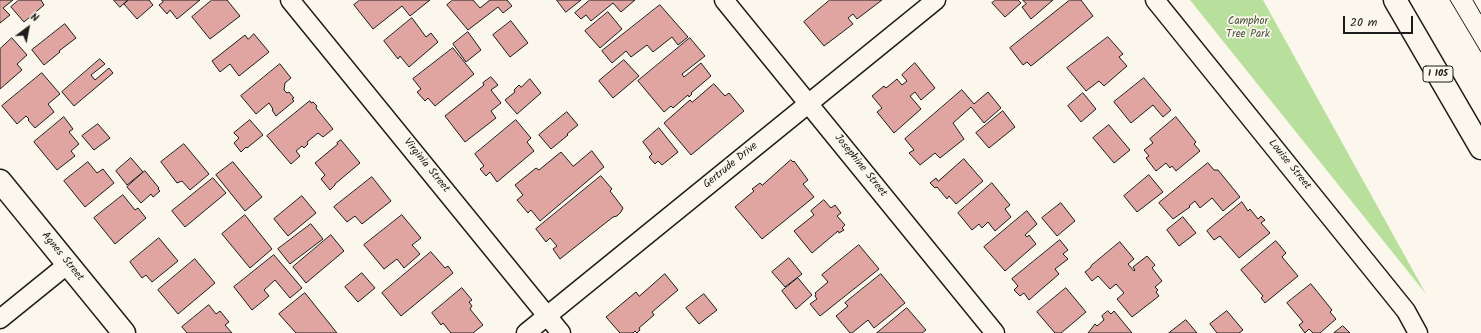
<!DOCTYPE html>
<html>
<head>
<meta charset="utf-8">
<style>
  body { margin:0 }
  #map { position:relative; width:1481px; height:333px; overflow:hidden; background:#fbf7ec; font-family:Kalam,sans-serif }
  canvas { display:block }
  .north { position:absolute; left:8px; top:8px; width:40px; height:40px; -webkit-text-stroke:3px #fbf7ec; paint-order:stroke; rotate:32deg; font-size:11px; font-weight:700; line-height:16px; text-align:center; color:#1c1c1c }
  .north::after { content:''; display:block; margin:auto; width:14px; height:18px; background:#1c1c1c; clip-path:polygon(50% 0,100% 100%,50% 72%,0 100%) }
  .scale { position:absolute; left:1343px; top:16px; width:70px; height:18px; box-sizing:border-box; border:2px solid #1c1c1c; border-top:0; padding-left:5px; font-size:12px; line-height:14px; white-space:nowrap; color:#1c1c1c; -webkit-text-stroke:3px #fbf7ec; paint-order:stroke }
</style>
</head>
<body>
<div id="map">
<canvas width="1481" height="333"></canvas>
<div class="north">N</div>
<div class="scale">20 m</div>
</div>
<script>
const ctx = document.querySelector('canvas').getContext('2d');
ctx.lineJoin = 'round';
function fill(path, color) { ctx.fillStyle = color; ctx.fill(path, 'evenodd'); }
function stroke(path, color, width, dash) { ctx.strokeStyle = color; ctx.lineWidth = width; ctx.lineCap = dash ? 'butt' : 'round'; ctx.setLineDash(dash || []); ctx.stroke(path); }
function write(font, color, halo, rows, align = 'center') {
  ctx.font = font + ' Kalam,sans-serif'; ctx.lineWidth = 3.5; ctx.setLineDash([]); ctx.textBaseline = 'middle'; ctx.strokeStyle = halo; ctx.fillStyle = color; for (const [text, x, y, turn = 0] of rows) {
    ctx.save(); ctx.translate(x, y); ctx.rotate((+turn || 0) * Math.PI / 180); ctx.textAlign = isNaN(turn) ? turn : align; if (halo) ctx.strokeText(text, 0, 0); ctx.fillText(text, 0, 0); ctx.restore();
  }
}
fill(new Path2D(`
  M1190,0H1263L1426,294Z`), '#b8e09c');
const building = new Path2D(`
  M0,0H13L3,8L10,15L0,23Z
  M19,0H41L44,5L24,22L11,7Z
  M114,0H128L120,7Z
  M129,0H149L153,5L137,19L124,4Z
  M162,0H200L177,19L170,10L167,14L159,5L163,2Z
  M212,0H227L240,16L210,39L192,17Z
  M360,0H430L410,16L402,6L373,29L354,5Z
  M453,0H473L480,8L490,0H507L512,6L503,13L498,7L468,30L447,5Z
  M557,0H581L566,12Z
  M590,0H635L621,12L613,3L591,21L586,15L581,19L575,13Z
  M830,0H882L857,19L853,14L848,18L853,24L824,46L804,22Z
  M996,0H1018L1021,3L1005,17L992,3Z
  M1023,0H1053L1031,19L1022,7L1026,4Z
  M1070,0H1081L1093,16L1031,66L1027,62L1023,65L1010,48Z
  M660,5L688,37L678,45L672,37L653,52L647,45L631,57L626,51L612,63L602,51Z
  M608,12L622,29L600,48L585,31Z
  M412,18L426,37L431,33L438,42L409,67L400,56L398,59L384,41Z
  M511,21L528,43L510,57L493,35Z
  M65,24L76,38L59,51L60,52L44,65L32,50Z
  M468,32L481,50L466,62L453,44Z
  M254,34L269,52L239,76L230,64L220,72L212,61L245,35L248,39Z
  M1108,37L1123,54L1119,57L1127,66L1104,86L1099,81L1086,91L1067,68Z
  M12,38L27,55L17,64L22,70L0,89V49Z
  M690,38L705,56L682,74L684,77L701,63L711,76L691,93L692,94L689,97L688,95L673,108L671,106L664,112L638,81Z
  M453,48L474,74L435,106L428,98L425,101L417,92L421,89L413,79Z
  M100,59L105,64L91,75L95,80L109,68L113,73L74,106L62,92Z
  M624,60L639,76L613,98L599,81Z
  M915,63L935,88L921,100L915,92L910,96L921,109L894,133L877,112L882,108L872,96L884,86L886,88L897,79L902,85L907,81L902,75Z
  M280,64L291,78L285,83L284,90L287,93L289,92L294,98L292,99L294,101L276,116L272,110L273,109L269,103L256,114L241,96Z
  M42,73L60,94L48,104L54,112L35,128L28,120L29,119L26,116L17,124L2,106Z
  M491,77L498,85L491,90L501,103L491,111L496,118L465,142L445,116L484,85L483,83Z
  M1144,78L1171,110L1163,117L1153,105L1131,123L1114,102Z
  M530,79L541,93L517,114L505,100L515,92L514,90L519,85L521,87Z
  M714,84L725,96L729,93L744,111L691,155L664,123L690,100L692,102Z
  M962,90L974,104L988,92L1001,108L984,123L971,107L953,123L964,139L940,158L935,153L920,165L909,153L914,150L905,139Z
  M1083,93L1096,109L1081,122L1068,106Z
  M310,101L311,103L313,102L317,106L316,108L333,129L323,137L318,133L307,142L308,144L304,148L302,146L296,151L300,156L291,164L267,136Z
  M1003,111L1015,127L989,148L976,133Z
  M567,112L578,125L567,134L568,135L551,149L539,135Z
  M64,117L73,129L69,132L79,144L71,151L75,156L57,170L34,142Z
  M1176,117L1196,142L1194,144L1200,151L1176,171L1172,166L1170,168L1166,163L1156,171L1146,158L1149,156L1144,150L1153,143L1150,139Z
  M250,120L263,135L247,148L246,147L241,152L234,143L239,138L234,133Z
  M516,120L531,138L527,142L534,151L497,182L490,172L486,176L480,169L484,166L475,154Z
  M98,124L110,138L94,150L82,136Z
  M1109,125L1130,150L1114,163L1093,138Z
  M659,128L678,152L662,165L658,161L655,164L649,157L652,154L643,142Z
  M341,140L360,163L335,184V185L330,190L321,179L325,175L315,163L338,144L337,143Z
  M184,144L209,174L190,190L182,181L177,183L161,162Z
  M592,151L604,167L540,221L531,210L528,213L517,200L523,195L515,185L536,168L539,170L561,152L573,166Z
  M131,158L143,172L127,185L116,171Z
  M964,159L983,181L956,204L949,196L947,199L937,187L935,188L930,183L936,178L938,181Z
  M791,160L793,162L794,161L808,180L803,184L814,197L762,239L735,207L754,191L752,189L760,183L762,185Z
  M88,162L97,173L103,169L114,183L85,207L64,181Z
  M233,162L262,197L245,211L216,175Z
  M1208,163L1214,170H1218L1240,197L1223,211L1212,198L1200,208L1195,201L1189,206L1190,207L1173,219L1159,203Z
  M145,171L159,188L158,189L160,191L153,197L151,194L141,203L127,187Z
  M1149,175L1163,192L1137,212L1124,196Z
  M601,176L612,189L610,191L623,208L621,212L617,216L613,217L560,259L553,249L557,246L550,238L546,242L536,229Z
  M372,177L391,201L362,224L355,216L347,222L334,207Z
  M213,178L226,193L185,227L172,211Z
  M992,183L1010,205L1005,209L1011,217L995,231L988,222L982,228L979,224L972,230L958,213Z
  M123,195L135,210L138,208L146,218L115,244L94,218Z
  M302,196L316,213L288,236L274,219Z
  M824,200L831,208L835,205L841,213L837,216L845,225L842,228L844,230L839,233L838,231L812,253L794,231L814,215L811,211Z
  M1242,202L1248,211L1250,209L1258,219L1261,216L1265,220L1261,223L1270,233L1239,258L1220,236L1214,240L1207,231Z
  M1061,203L1075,221L1057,236L1042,218Z
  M1027,211L1037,224L1025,235L1027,237L1029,235L1036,244L1005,271L984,247Z
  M245,215L272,249L250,268L222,234Z
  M402,215L421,238L412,245L420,254L404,268L397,259L384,269L364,245Z
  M1183,217L1196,233L1179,246L1167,230Z
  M311,224L323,239L290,264L278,249Z
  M331,235L344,251L306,283L293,267Z
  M159,238L178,261L152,282L146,275L142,278L130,262Z
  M1060,240L1068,250L1063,254L1068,259L1055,269L1059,274L1029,300L1024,293L1020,296L1014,290L1018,286L1012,279Z
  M1276,241L1286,253L1282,257L1298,276L1265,303L1261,298L1263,296L1241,270Z
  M1120,242L1134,259L1128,264L1134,271L1135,270L1133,267L1147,256L1155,265L1152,268L1162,281L1155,287L1158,290L1156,292L1159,296L1132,317L1117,299L1124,293L1116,284L1110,289L1098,276L1092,281L1085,272L1091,267V266Z
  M859,245L879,269L820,316L810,304L817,299L815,296L816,294L815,293L828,282L822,275Z
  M431,252L445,268L448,266L453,273L401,316L382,293Z
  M274,255L302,288L290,298L275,280L264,290L269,296L252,310L234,287Z
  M789,258L802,274L785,287L772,272Z
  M195,259L215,283L178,314L158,290Z
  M362,273L375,288L358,302L345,287Z
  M665,274L678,290L652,312L654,315L639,328L640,330L637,333L635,331L633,333H620L606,317L636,292L639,296Z
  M881,274L905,303L874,328L868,320L852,333H850L836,316L848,306L845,303Z
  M798,278L812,295L796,309L782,291Z
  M1311,284L1332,310L1330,312L1336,319L1320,333H1313L1309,329L1305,333L1299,325L1303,322L1287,303Z
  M462,288L472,300L469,302L472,306L470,309L483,325L473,333H451L443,323L441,325L432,313Z
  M1066,288L1086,312L1061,333H1055L1037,312Z
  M305,293L337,333H296L279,314Z
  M704,294L717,310L699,324L686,308Z
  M209,305L216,314L220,311L229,322L225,325L232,333H187L182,327Z
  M907,308L926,330L922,333H877Z
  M1108,311L1111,314L1114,311L1132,333H1088L1095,324L1097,326L1104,320L1102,316Z
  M1227,311L1243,330L1239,333H1217L1210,324Z
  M1186,320L1197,333H1169Z
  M1343,326L1350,333H1334Z`);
fill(building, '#e0a5a1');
stroke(building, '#1c1c1c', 1);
const street = new Path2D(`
  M290,0L561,333
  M724,0L995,333
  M1155,0L1406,311L1418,333
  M0,319L68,264
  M526,333L936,0`);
const secondary = new Path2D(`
  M0,181L124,333`);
const highway = new Path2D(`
  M1395,0L1481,148`);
stroke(street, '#1c1c1c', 21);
stroke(secondary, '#1c1c1c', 25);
stroke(highway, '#1c1c1c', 25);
stroke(street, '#fbf7ec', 18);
stroke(secondary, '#fbf7ec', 22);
stroke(highway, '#fbf7ec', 22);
stroke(new Path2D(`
  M1450,0L1481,52
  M1473,0L1481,14`), '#1c1c1c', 1);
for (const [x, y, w] of [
  [1438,74,30]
]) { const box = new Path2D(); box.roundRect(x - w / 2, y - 8, w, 16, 3); ctx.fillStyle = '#fbf7ec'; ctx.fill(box); stroke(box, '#1c1c1c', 1); }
write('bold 10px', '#1c1c1c', null, [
  ["I 105",1438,74]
]);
write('11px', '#4b5742', '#fbf7ec', [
  ["Camphor",1248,22],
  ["Tree Park",1248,35]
]);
write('11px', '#1c1c1c', '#fbf7ec', [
  ["Louise Street",1289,165,51],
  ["Virginia Street",426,166,51],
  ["Gertrude Drive",731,166,-39],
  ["Josephine Street",860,166,51],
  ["Agnes Street",62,257,51]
]);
</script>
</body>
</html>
